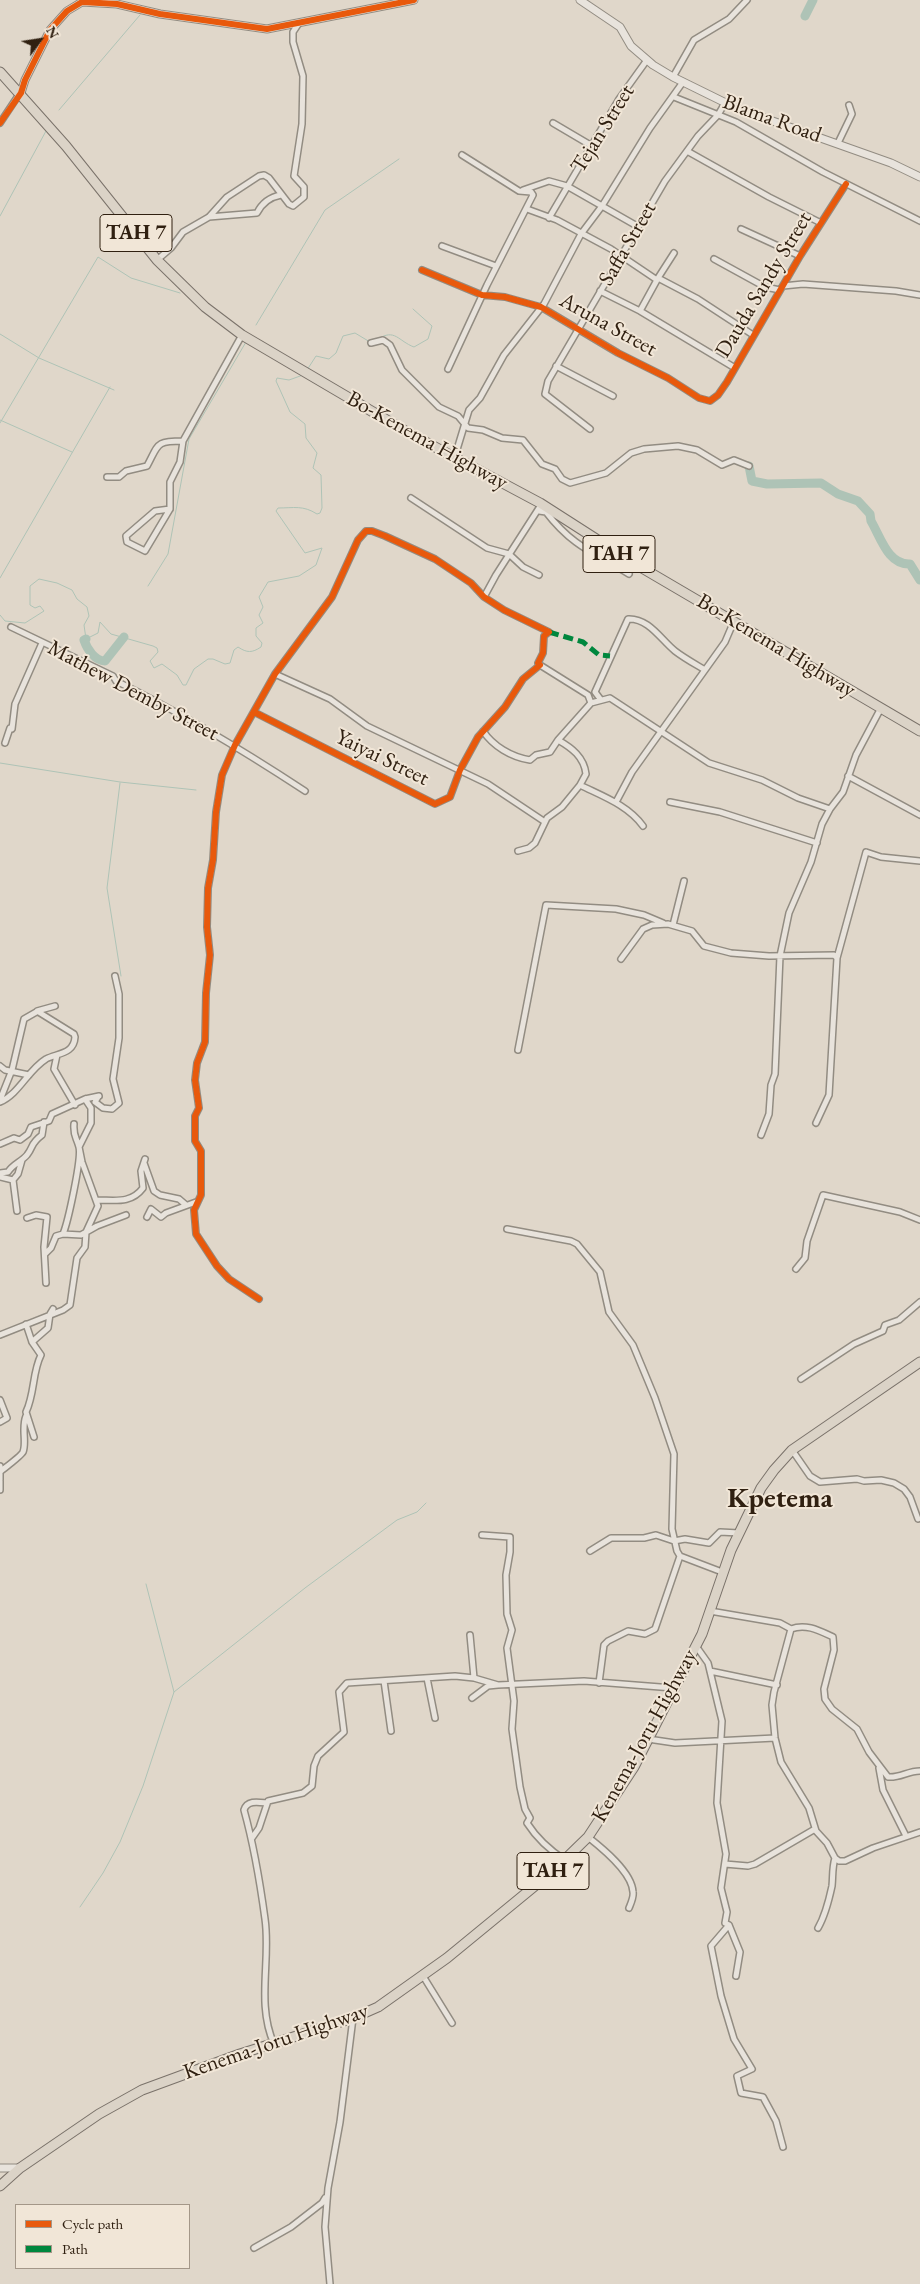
<!DOCTYPE html>
<html>
<head>
<meta charset="utf-8">
<style>
  body { margin:0 }
  #map { position:relative; width:920px; height:2284px; overflow:hidden; background:#e0d7ca; font-family:"EB Garamond",serif }
  canvas { display:block }
  .legend { position:absolute; left:15px; top:2204px; width:175px; height:65px; box-sizing:border-box; background:#f1e6d7; border:1px solid #a49788; margin:0; padding:6px 9px; list-style:none; font-size:15px; color:#302011 }
  .legend li { display:flex; align-items:center; gap:10px; height:25px }
  .legend b { width:25px; border:1px solid #a49788 }
  .north { position:absolute; left:15px; top:15px; width:50px; height:50px; -webkit-text-stroke:4px #f1e6d7; paint-order:stroke; rotate:59deg; font-size:14px; font-weight:700; line-height:20px; text-align:center; color:#302011 }
  .north::after { content:''; display:block; margin:auto; width:18px; height:22px; background:#302011; clip-path:polygon(50% 0,100% 100%,50% 72%,0 100%) }
</style>
</head>
<body>
<div id="map">
<canvas width="920" height="2284"></canvas>
<ul class="legend">
<li><b style="height:6px;background:#e8590c"></b>Cycle path</li>
<li><b style="height:6px;background:#00873e"></b>Path</li>
</ul>
<div class="north">N</div>
</div>
<script>
const ctx = document.querySelector('canvas').getContext('2d');
ctx.lineJoin = 'round';
function stroke(path, color, width, dash) { ctx.strokeStyle = color; ctx.lineWidth = width; ctx.lineCap = dash ? 'butt' : 'round'; ctx.setLineDash(dash || []); ctx.stroke(path); }
function write(font, color, halo, rows, align = 'center') {
  ctx.font = font + ' "EB Garamond",serif'; ctx.lineWidth = 4; ctx.setLineDash([]); ctx.textBaseline = 'middle'; ctx.strokeStyle = halo; ctx.fillStyle = color; for (const [text, x, y, turn = 0] of rows) {
    ctx.save(); ctx.translate(x, y); ctx.rotate((+turn || 0) * Math.PI / 180); ctx.textAlign = isNaN(turn) ? turn : align; if (halo) ctx.strokeText(text, 0, 0); ctx.fillText(text, 0, 0); ctx.restore();
  }
}
stroke(new Path2D(`
  M59,110L140,15
  M0,216L46,131
  M256,325L325,210L399,159
  M0,334L39,358L114,390
  M378,339C395,328 398,341 414,347L428,339L432,326L413,309
  M307,370L316,356L329,359L336,353L343,336L355,333L370,342
  M0,420L72,452
  M0,423L98,257L131,278L180,293
  M0,578L110,387
  M148,586L168,554L189,439L246,342
  M0,615L5,621L25,623L44,611L40,606L35,608L30,605V586L39,579L57,583L72,590L77,599L87,607L89,616L84,625L86,639L98,633L100,622L111,634L153,646L157,648L158,652L150,661L154,668L162,664L177,675L183,685H186L194,669L208,659H213L225,664L230,663L234,650L238,647C247,653 252,653 261,647L262,643L256,636V628L263,623L259,615L263,607L259,597L268,582L299,576L316,565L322,548L305,553L276,511L278,508C294,508 303,505 317,514L320,513L322,508L321,475L313,468L317,453L306,438L305,424L290,412L276,381L277,378L289,380L303,375
  M0,763L120,782L196,790
  M120,783L107,888L121,976
  M174,1692L305,1588L397,1520L417,1512L426,1503
  M80,1907L103,1873L120,1842L143,1786L174,1692L146,1584`), '#aec3b6', 1);
stroke(new Path2D(`
  M805,16L813,0
  M749,466L752,481L767,484L821,483L838,494L858,501L870,514L871,521C881,538 888,565 910,564L920,580
  M86,639L84,640C87,649 95,661 105,661L124,637`), '#aec3b6', 9);
const minor = new Path2D(`
  M673,77L694,40L729,19L747,0
  M674,97L736,122L823,172L920,221
  M0,123L20,93
  M553,123L592,146
  M838,143L852,114L849,105
  M687,151L769,197L821,223
  M523,190L549,181L567,186L637,226
  M527,209L557,220L611,249L657,280L658,278L698,299L753,335
  M209,217L257,213C262,203 270,197 281,195
  M549,218L619,99L647,60
  M741,229L800,256
  M442,246L496,266
  M714,259L765,287L780,290
  M157,260L171,248L183,232L209,217L227,197L259,176L264,175L269,178L289,204L293,206L304,197V187L294,176L302,124L303,76L293,42V32L299,23
  M422,270L482,295L505,297L541,307L618,353L668,378L699,398L710,401L718,395L727,382L800,256L846,184
  M658,278L674,253
  M783,286L803,284L896,291L920,295
  M600,291L640,311L735,368
  M640,311L657,280
  M371,343L383,340L390,345L402,370L439,407L458,416L468,428L483,430L502,438L523,440L542,464L555,469L562,479L570,483L606,473L631,453L644,449L678,446L697,450L722,465L734,460L749,466
  M556,366L613,396
  M448,369L487,285L533,195L531,192L519,191L462,155
  M590,429L545,394L548,381L665,181L698,136L718,115L725,103
  M455,456L469,410L480,398L504,355L544,304L581,234L602,206L650,128L683,82
  M107,477H119L126,471L147,466C159,444 155,441 183,441
  M411,498L487,548L509,554L523,567L539,575
  M170,509L155,511L126,536L127,542L145,551L170,509V482L180,462L183,441L242,335
  M539,511L546,512C572,546 594,553 629,574
  M484,597L496,575L539,508
  M11,627L113,676L116,681C182,713 244,751 305,791
  M540,665L588,695L591,703
  M275,674L330,699L367,726L488,784L545,822
  M601,700L595,692L628,619C649,618 661,640 675,651C684,658 695,664 705,670
  M254,712L435,804L450,797L460,770L478,737L505,707L523,679L540,665L538,663L543,653L544,636L549,632L504,610L484,597L471,583L435,559L385,536L372,531H366L358,540L332,597L275,674L235,745L222,775L216,812L213,860L208,888L207,927L210,955L206,993L205,1042L197,1063L195,1080L199,1108L195,1116V1141L201,1151V1195L194,1210L196,1234L217,1266L229,1279L259,1299
  M483,731C493,746 511,757 530,760L536,755L550,752L558,740L591,703L610,698L709,763L762,780L798,798L830,809
  M558,740C572,748 584,757 586,774L580,785
  M5,743L10,728L12,729L15,704L42,643
  M848,776L920,815
  M616,802L632,772L725,642L734,621
  M670,802L720,812L817,843
  M518,851L529,848L535,843L547,818L562,807L580,785C602,796 628,805 643,826
  M673,925L684,881
  M837,958L866,852L881,857L920,861
  M621,959L643,929L652,925L668,924L692,931L704,946L731,953L769,956L834,955L837,958L829,1095L816,1123
  M518,1050L546,905L616,909L644,915L663,923
  M57,1055L54,1069L75,1105
  M0,1066L5,1070L29,1075
  M98,1097L95,1102L103,1108L112,1109L119,1103L113,1079L119,1038V994L115,976
  M0,1100L12,1070L24,1019L38,1011
  M0,1102C19,1094 28,1070 46,1059C58,1053 74,1054 75,1037L74,1034L37,1011L55,1006
  M761,1135L769,1114L771,1085L775,1074L780,956L789,913L811,862L822,824L830,809L843,792L856,755L881,708
  M0,1144L14,1138L20,1140L28,1134L31,1127L49,1121L52,1114L85,1099L99,1096
  M144,1163L154,1191L160,1195L179,1199L186,1205
  M0,1173L8,1172C13,1164 21,1162 27,1155C34,1146 30,1144 42,1135L44,1122
  M0,1177L13,1180L17,1211
  M13,1180L18,1174L22,1160
  M97,1200C115,1200 131,1204 143,1188L141,1171L145,1159
  M147,1217L151,1209L161,1217L166,1213L196,1202
  M27,1218L36,1215L47,1217L44,1247L46,1283
  M507,1229L571,1241L577,1244L600,1272L609,1312L633,1345L655,1398L674,1454L672,1529L677,1551L680,1556L722,1572
  M63,1234L81,1235L97,1226L126,1215
  M45,1254L51,1248L56,1236L63,1234C68,1222 82,1158 79,1147C76,1136 73,1136 74,1124
  M796,1269L805,1258L807,1241L823,1195L900,1212L920,1220
  M26,1324L32,1342L41,1355C32,1373 35,1393 26,1412L34,1437
  M0,1335L63,1310L70,1305L77,1258L85,1247L86,1232L98,1206L82,1162L79,1147L91,1123V1108L85,1099
  M32,1342L48,1328L50,1314L53,1309
  M801,1379L854,1344L883,1331L885,1325L899,1320L920,1302
  M0,1400L7,1418L0,1422
  M792,1450L810,1476L820,1482L857,1479L864,1481L881,1480L894,1483L904,1489L910,1497L918,1519
  M0,1466V1480
  M1,1471C6,1467 21,1456 23,1452C27,1442 21,1428 26,1416
  M0,1481V1490
  M482,1535L510,1537V1552L506,1575L507,1614L512,1630L507,1648L514,1701L512,1729L520,1787L525,1809L530,1818L527,1823C536,1837 551,1851 565,1860
  M590,1551L611,1538H644L656,1535L674,1541L685,1539L709,1543L720,1532L739,1533
  M710,1611L780,1623L791,1629C806,1623 820,1631 833,1637L834,1650L824,1689L825,1699L832,1709L857,1729L869,1752L888,1777C901,1778 907,1771 920,1771
  M791,1629L774,1692L772,1705L775,1738L781,1762L809,1808L816,1831L827,1843L835,1858L839,1861H845L873,1848L920,1832
  M470,1635L474,1678
  M696,1646L708,1663L722,1721L717,1803L726,1854L721,1888L727,1912L725,1923L729,1925L740,1952L736,1976
  M710,1671L777,1685
  M427,1678L435,1718
  M384,1681L391,1731
  M599,1683L604,1645L608,1641L628,1631L645,1634L655,1629L680,1556
  M472,1698L488,1686L498,1685L584,1681L673,1688
  M648,1739L675,1743L775,1738
  M879,1768L883,1790L906,1836
  M266,1803C258,1802 247,1800 244,1810C254,1846 260,1882 265,1919C271,1960 256,2004 274,2044
  M588,1837C602,1848 632,1872 633,1892C634,1897 631,1903 629,1908
  M252,1838L259,1828L268,1801L303,1793L312,1786L314,1766L318,1756L344,1732L339,1692L347,1683L455,1676L474,1678L498,1685
  M725,1864L748,1866L755,1864L815,1829
  M729,1925L711,1946L721,1996L734,2039L752,2069L737,2076L741,2093L763,2097L776,2121L783,2147
  M818,1928C825,1916 829,1900 832,1886C833,1877 832,1868 835,1858
  M423,1976L452,2023
  M254,2248L291,2227L322,2203L325,2198
  M330,2284L325,2227L328,2188L340,2122L353,2018`);
const tertiary = new Path2D(`
  M580,0L620,27L631,46L653,65L673,77L736,108L891,163L920,177
  M21,93L25,80L50,30L67,11L82,2L117,4L160,14L267,29L414,0
  M0,2168H20`);
const trunk = new Path2D(`
  M0,72L66,146L157,260L205,307L242,335L407,432L540,503L632,562L920,731
  M0,2186L20,2168L99,2114L142,2090L240,2054L353,2018L378,2007L447,1958L553,1871L588,1837L634,1767L702,1634L731,1550L761,1488L774,1470L792,1450L920,1362`);
stroke(minor, '#928c82', 8);
stroke(tertiary, '#928c82', 9);
stroke(trunk, '#7a726a', 11);
stroke(minor, '#e8e3dc', 5);
stroke(tertiary, '#e8e3dc', 7);
stroke(trunk, '#dbd3c7', 9);
stroke(new Path2D(`
  M549,632L583,642L599,655L610,656`), '#00873e', 5, [10, 5]);
stroke(new Path2D(`
  M0,123L21,93L25,80L50,30L67,11L82,2L117,4L160,14L267,29L414,0
  M422,270L482,295L505,297L541,307L618,353L668,378L699,398L710,401L718,395L727,382L800,256L846,184
  M254,712L435,804L450,797L460,770L478,737L505,707L523,679L540,665L538,663L543,653L544,636L549,632L504,610L484,597L471,583L435,559L385,536L372,531H366L358,540L332,597L275,674L235,745L222,775L216,812L213,860L208,888L207,927L210,955L206,993L205,1042L197,1063L195,1080L199,1108L195,1116V1141L201,1151V1195L194,1210L196,1234L217,1266L229,1279L259,1299`), '#e8590c', 6);
for (const [x, y, w] of [
  [136,233,72],
  [619,554,72],
  [553,1871,72]
]) { const box = new Path2D(); box.roundRect(x - w / 2, y - 18.5, w, 37, 4); ctx.fillStyle = '#f1e6d7'; ctx.fill(box); stroke(box, '#302011', 1); }
write('bold 21px', '#302011', null, [
  ["TAH 7",136,233],
  ["TAH 7",619,554],
  ["TAH 7",553,1871]
]);
write('22px', '#302011', '#f1e6d7', [
  ["Blama Road",772,119,20],
  ["Tejan Street",603,129,-58],
  ["Saffa Street",628,244,-60],
  ["Dauda Sandy Street",764,285,-59],
  ["Aruna Street",608,325,29],
  ["Bo-Kenema Highway",427,441,29],
  ["Bo-Kenema Highway",776,646,31],
  ["Mathew Demby Street",133,691,28],
  ["Yaiyai Street",382,758,26],
  ["Kenema-Joru Highway",645,1736,-61],
  ["Kenema-Joru Highway",276,2042,-19]
]);
write('bold 28px', '#302011', '#f1e6d7', [
  ["Kpetema",780,1499]
]);
</script>
</body>
</html>
